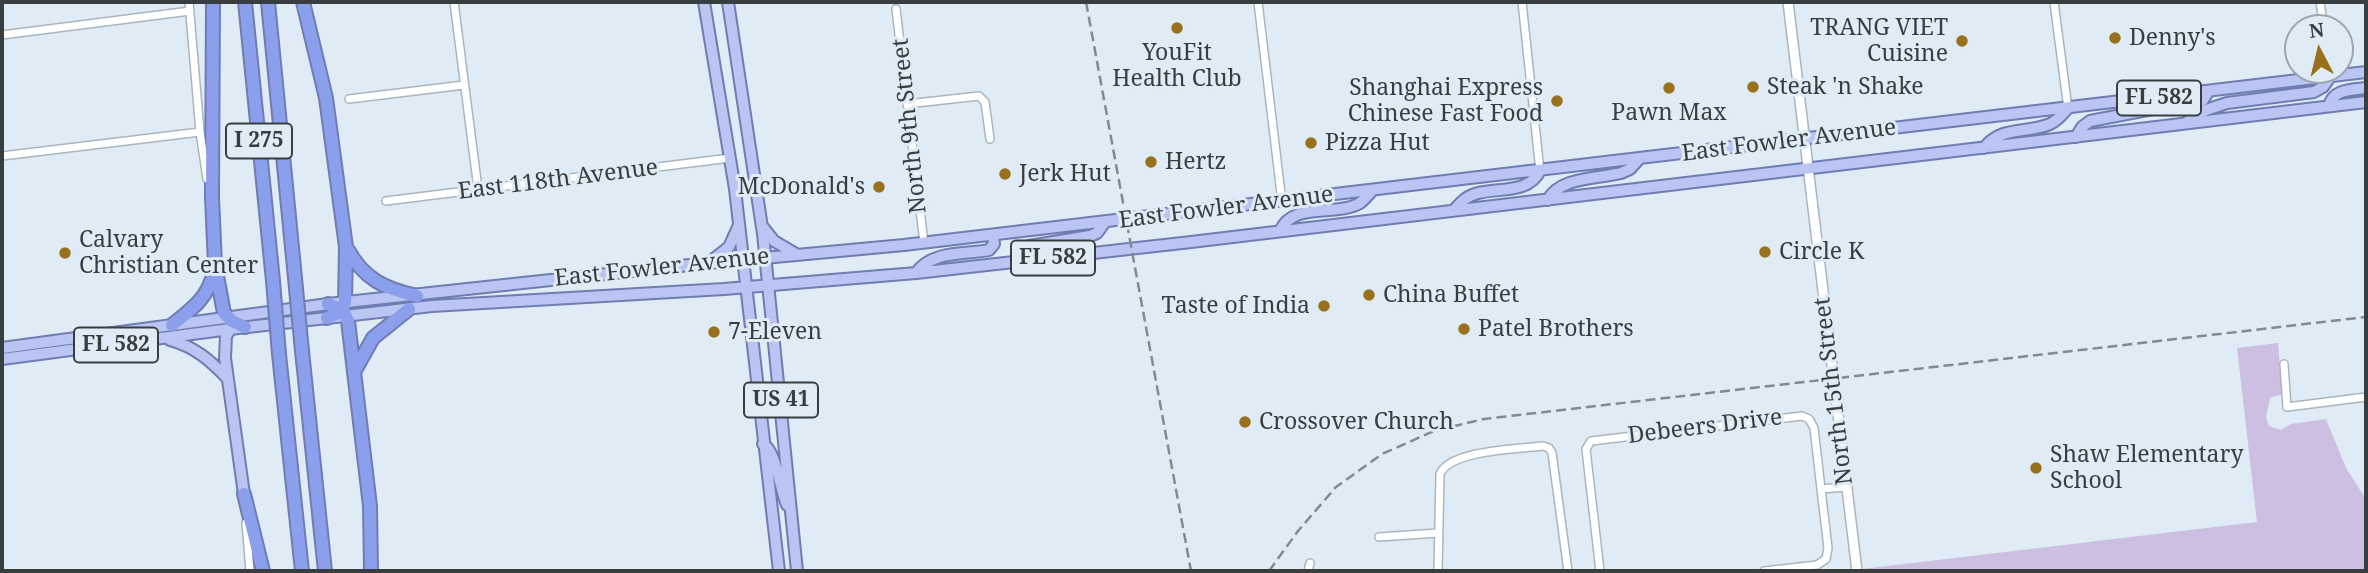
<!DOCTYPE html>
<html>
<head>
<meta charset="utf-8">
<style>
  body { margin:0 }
  #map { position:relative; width:2368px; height:573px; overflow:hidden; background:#dfecf6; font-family:"Noto Serif",serif }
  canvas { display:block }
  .frame { position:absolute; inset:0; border:4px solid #383d40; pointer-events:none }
  .north { position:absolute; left:2284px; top:14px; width:70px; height:70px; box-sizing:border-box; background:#dfecf6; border:2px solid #9ca6ad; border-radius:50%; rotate:353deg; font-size:19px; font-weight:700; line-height:28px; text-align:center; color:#383d40 }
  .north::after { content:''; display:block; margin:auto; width:24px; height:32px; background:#99711d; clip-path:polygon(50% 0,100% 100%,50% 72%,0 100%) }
</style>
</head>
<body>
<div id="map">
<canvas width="2368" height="573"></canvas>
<div class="frame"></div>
<div class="north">N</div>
</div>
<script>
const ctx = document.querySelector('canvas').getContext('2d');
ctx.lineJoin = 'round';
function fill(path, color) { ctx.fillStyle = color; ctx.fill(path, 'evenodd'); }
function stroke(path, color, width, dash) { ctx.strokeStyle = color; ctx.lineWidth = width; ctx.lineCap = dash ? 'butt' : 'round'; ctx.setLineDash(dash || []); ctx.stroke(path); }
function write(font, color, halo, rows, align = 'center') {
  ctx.font = font + ' "Noto Serif",serif'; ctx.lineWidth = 6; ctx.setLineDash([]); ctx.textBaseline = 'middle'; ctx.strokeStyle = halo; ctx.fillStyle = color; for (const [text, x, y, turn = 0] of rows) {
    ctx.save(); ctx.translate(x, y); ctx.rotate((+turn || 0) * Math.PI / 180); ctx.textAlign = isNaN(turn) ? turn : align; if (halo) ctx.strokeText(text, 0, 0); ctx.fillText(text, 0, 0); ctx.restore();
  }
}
fill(new Path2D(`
  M2278,343L2282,394L2270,398L2266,417L2269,426L2281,430L2291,424L2326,419L2346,468L2366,499V571H1863L1862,569L2257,522L2237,348Z`), '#cdbfe1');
const minor = new Path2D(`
  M189,2L200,132L207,179
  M454,2L478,189
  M1258,2L1282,202
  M1522,2L1540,171
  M2054,2L2068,109
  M2320,2L2324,28
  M896,9L924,243
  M2,35L190,11
  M349,99L464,85
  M907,104L979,96L985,102L990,139
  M2,156L200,132
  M386,201L730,158
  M2284,364L2287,407L2366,397
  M246,523L250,571
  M1379,537L1438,533
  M1308,571L1310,563
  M1438,571L1440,474C1450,450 1519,449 1543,446L1549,448L1552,453L1568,571
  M1600,571L1586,449L1591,441L1802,416L1809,419L1814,428L1821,489L1846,487
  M1764,571L1817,565L1826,559L1828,548L1821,489`);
const tertiary = new Path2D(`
  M1788,2L1857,571`);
const primary = new Path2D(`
  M704,2L735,189L779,571
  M728,2L763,234L797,571
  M2329,106C2333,89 2351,90 2366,88
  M2187,122L2206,110L2227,103L2314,92L2323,87L2330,77
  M2076,137L2082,127L2090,121L2158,108L2196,104L2203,100L2208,92
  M1984,148C2002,125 2027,134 2050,124C2057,121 2062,115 2067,109
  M1548,200C1559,177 1597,179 1621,173L1630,169L1639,159
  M1453,211C1457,207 1461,202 1465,199C1488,183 1525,199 1540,171
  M763,227L774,241L796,254
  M1280,231C1293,201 1336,217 1360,203C1364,200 1368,195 1372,191
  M710,262L729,247L738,227
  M1016,262L1020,252L1029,246L1090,236L1097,233L1105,222
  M916,273C932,250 964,255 989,250L994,244L993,235
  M233,325L226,336L225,358L244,494
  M170,340C195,347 210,360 228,379
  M2,348L328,304L699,264L904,245L2366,72
  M2,359L230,329L432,306L724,289L916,273L1191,242L2366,102
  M763,444C776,451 780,489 787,505`);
const motorway = new Path2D(`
  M213,2L212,197L215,265L224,313L232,321L245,327
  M245,2L273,281
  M268,2L295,278
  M303,2L326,98L346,247L345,303L341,312L327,318
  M348,250C364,279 385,289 417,296
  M328,304L343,310L348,321L370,506L371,571
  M172,325C192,309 208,298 214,272
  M302,351L325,571
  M279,354L302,571
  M354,372L373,338L409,309
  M244,494L263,571`);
stroke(minor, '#aab6bf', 10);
stroke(tertiary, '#aab6bf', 12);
stroke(primary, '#6f7db0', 14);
stroke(motorway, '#6f7db0', 16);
stroke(minor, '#fff', 7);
stroke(tertiary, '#fff', 9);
stroke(primary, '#bac5f4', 10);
stroke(motorway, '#8c9fed', 12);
stroke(new Path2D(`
  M1086,2L1191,571
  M1269,571L1298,531L1336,487L1382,454L1434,431L1484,419L2366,317`), '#818a90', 2.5, [10, 5]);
const motorwayBridge = new Path2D(`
  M295,278L302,351
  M273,281L279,354`);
stroke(motorwayBridge, '#6f7db0', 16, []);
stroke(motorwayBridge, '#8c9fed', 12);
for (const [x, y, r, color] of [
  [1177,28,7,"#99711d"],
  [2115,38,7,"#99711d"],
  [1962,41,7,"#99711d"],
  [1753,87,7,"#99711d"],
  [1669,88,7,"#99711d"],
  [1557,101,7,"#99711d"],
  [1311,143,7,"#99711d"],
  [1151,162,7,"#99711d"],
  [1005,174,7,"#99711d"],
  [879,187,7,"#99711d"],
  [1765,252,7,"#99711d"],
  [65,253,7,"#99711d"],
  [1369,295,7,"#99711d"],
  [1324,306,7,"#99711d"],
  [1464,329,7,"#99711d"],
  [714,332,7,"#99711d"],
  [1245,422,7,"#99711d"],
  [2036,468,7,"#99711d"]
]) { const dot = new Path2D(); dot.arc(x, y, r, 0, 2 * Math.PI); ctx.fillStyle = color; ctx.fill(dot); stroke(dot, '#dfecf6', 2.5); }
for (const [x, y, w] of [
  [2159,98,84],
  [259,141,66],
  [1053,258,84],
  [116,345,84],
  [781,400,74]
]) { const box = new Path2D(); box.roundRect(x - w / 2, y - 17.5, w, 35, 5); ctx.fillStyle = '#dfecf6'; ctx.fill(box); stroke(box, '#383d40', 2); }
write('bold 21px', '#383d40', null, [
  ["FL 582",2159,98],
  ["I 275",259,141],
  ["FL 582",1053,258],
  ["FL 582",116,345],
  ["US 41",781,400]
]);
write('23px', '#383d40', '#dfecf6', [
  ["TRANG VIET",1948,28,"right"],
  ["Cuisine",1948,54,"right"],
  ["Denny's",2129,38],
  ["YouFit",1177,53,"center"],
  ["Health Club",1177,79,"center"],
  ["Steak 'n Shake",1767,87],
  ["Shanghai Express",1543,88,"right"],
  ["Chinese Fast Food",1543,114,"right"],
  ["Pawn Max",1669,113,"center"],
  ["Pizza Hut",1325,143],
  ["Hertz",1165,162],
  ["Jerk Hut",1019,174],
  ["McDonald's",865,187,"right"],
  ["Calvary",79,240],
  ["Christian Center",79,266],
  ["Circle K",1779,252],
  ["China Buffet",1383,295],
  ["Taste of India",1310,306,"right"],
  ["Patel Brothers",1478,329],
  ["7-Eleven",728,332],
  ["Crossover Church",1259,422],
  ["Shaw Elementary",2050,455],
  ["School",2050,481]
], 'left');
write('23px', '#383d40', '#dfecf6', [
  ["North 9th Street",910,126,-96],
  ["East Fowler Avenue",1789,141,-7],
  ["East 118th Avenue",558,180,-7],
  ["East Fowler Avenue",1226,208,-7],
  ["East Fowler Avenue",662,268,-6],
  ["North 15th Street",1834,391,-97],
  ["Debeers Drive",1705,427,-7]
]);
</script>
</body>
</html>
